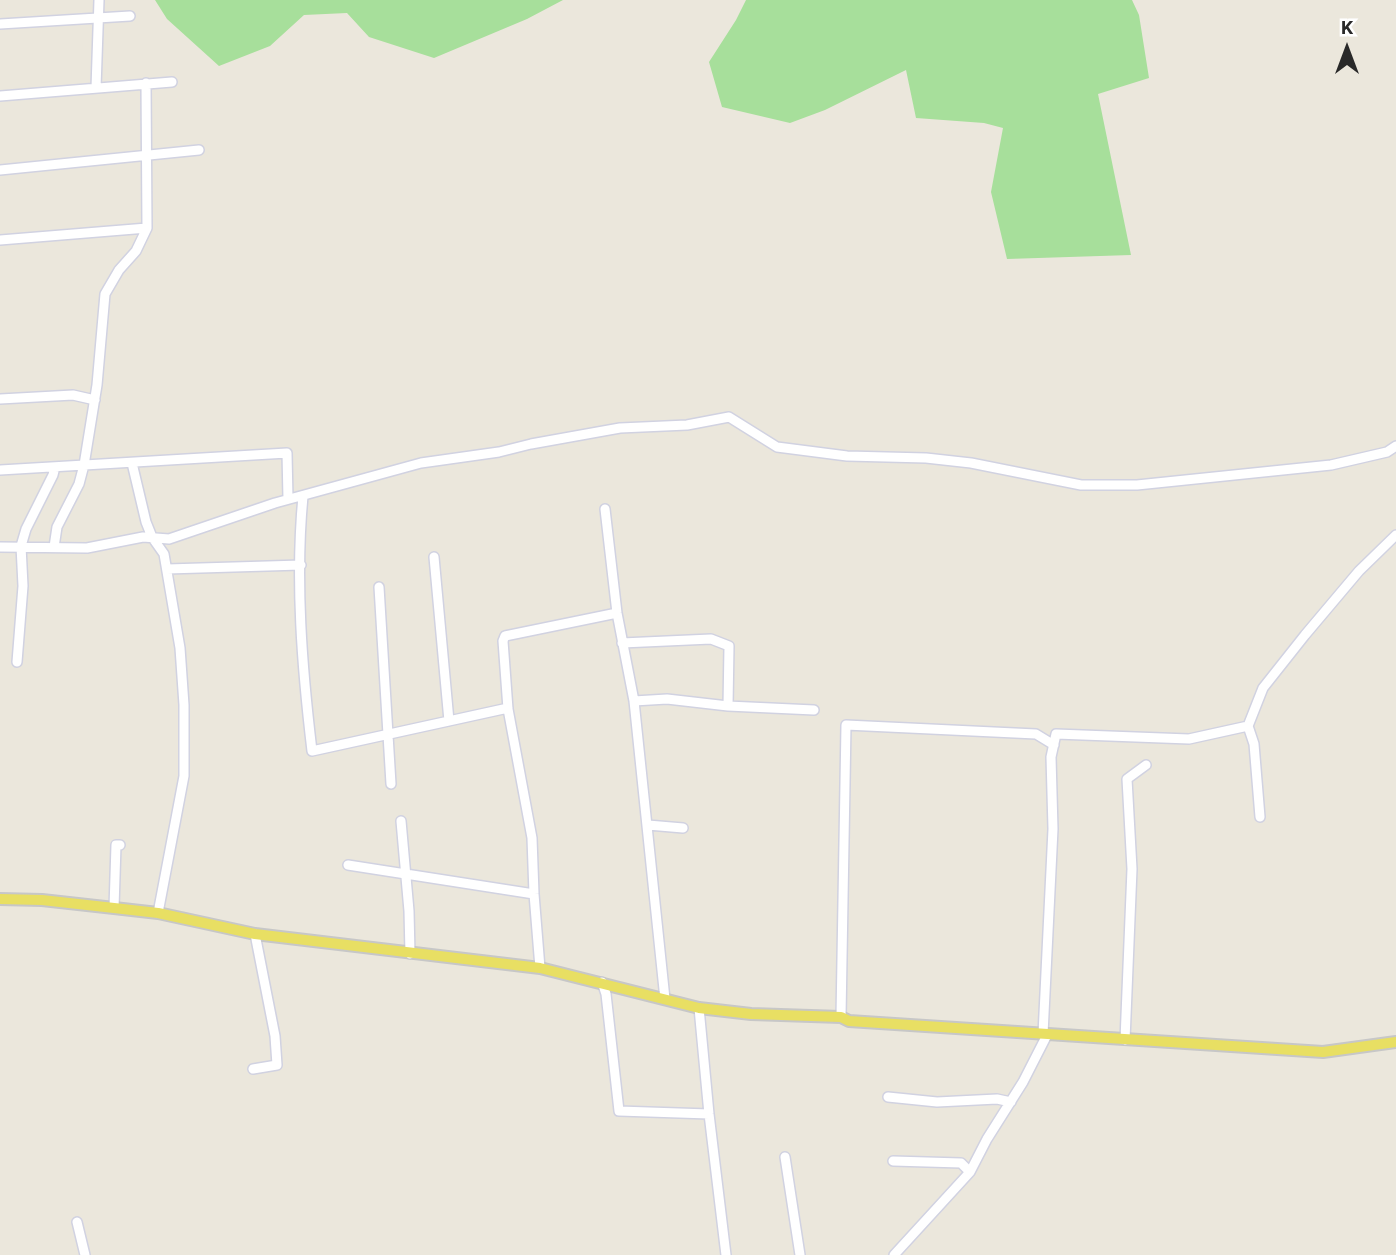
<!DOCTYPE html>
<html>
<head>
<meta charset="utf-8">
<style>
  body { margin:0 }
  #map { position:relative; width:1396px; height:1255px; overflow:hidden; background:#ebe7dc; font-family:Roboto,sans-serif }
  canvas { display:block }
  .north { position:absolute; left:1312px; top:14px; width:70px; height:70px; -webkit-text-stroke:5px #fff; paint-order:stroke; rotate:0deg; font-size:19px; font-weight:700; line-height:28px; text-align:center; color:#292929 }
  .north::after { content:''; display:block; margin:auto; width:24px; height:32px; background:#292929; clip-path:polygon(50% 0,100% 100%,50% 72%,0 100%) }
</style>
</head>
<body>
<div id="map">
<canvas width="1396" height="1255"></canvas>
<div class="north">K</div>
</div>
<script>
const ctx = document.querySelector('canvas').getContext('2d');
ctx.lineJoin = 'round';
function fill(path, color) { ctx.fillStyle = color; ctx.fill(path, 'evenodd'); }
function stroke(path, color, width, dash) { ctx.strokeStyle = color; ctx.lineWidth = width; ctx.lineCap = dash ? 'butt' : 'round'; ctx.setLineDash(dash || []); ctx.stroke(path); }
fill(new Path2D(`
  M155,0H563L527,19L434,58L369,37L347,13L304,15L270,46L219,66L167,19Z
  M746,0H1132L1139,15L1149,78L1098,94L1131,255L1007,259L991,192L1003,128L984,123L916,118L906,70L825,110L790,123L722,107L709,62L736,20Z`), '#a7df9b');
const minor = new Path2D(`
  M0,24L130,16
  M96,88L99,0
  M0,96L172,82
  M0,170L199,150
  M0,240L147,228
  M0,399L73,395L95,400
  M132,463L146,522L152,537L164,554L180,648L184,705V776L158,913
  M0,470L287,453L288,499
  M303,496C295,580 302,667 312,751L508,708
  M605,509L617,613L634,701L665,999
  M0,547L87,548L143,537L169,539L275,503L421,463L499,452L531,444L620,428L687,425L729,417L777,447L847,456L926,458L971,463L1081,485H1137L1331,465L1387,452L1396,446
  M54,547L57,527L79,484L84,465L97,385L105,294L119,270L136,251L147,228L146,83
  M434,557L449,721
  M167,569L301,565
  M379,587L391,784
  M622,643L711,639L729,646L728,706
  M17,662L23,586L21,546L26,529L53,475L55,467
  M634,701L667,699L728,706L814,710
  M1260,817L1254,744L1248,726L1263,688L1305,635L1359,571L1396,535
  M401,821L409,911L410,954
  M648,825L683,828
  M348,865L534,894
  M114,908L116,845H120
  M540,968L534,894L532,838L508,709L503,641L505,636L617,613
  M602,982L606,994L619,1111L709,1114
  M699,1008L709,1114L726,1255
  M841,1017L846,725L1036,734L1054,745
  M1043,1034L1053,829L1051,757L1056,734L1189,739L1248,726
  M1125,1040L1132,869L1127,779L1146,765
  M253,1069L277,1065L275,1036L255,934
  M888,1097L937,1102L997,1099L1011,1102
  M785,1157L800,1255
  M893,1161L961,1163L970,1172
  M77,1222L85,1255
  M894,1255L970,1172L987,1139L1023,1082L1047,1035`);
const major = new Path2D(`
  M0,899L42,900L114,908L158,913L255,934L540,968L699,1008L751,1014L841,1017L849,1021L1323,1052L1396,1042`);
stroke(minor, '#d1d2e1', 12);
stroke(major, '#c7c7c7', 14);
stroke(minor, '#fff', 9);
stroke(major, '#e8df63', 10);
</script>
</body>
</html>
